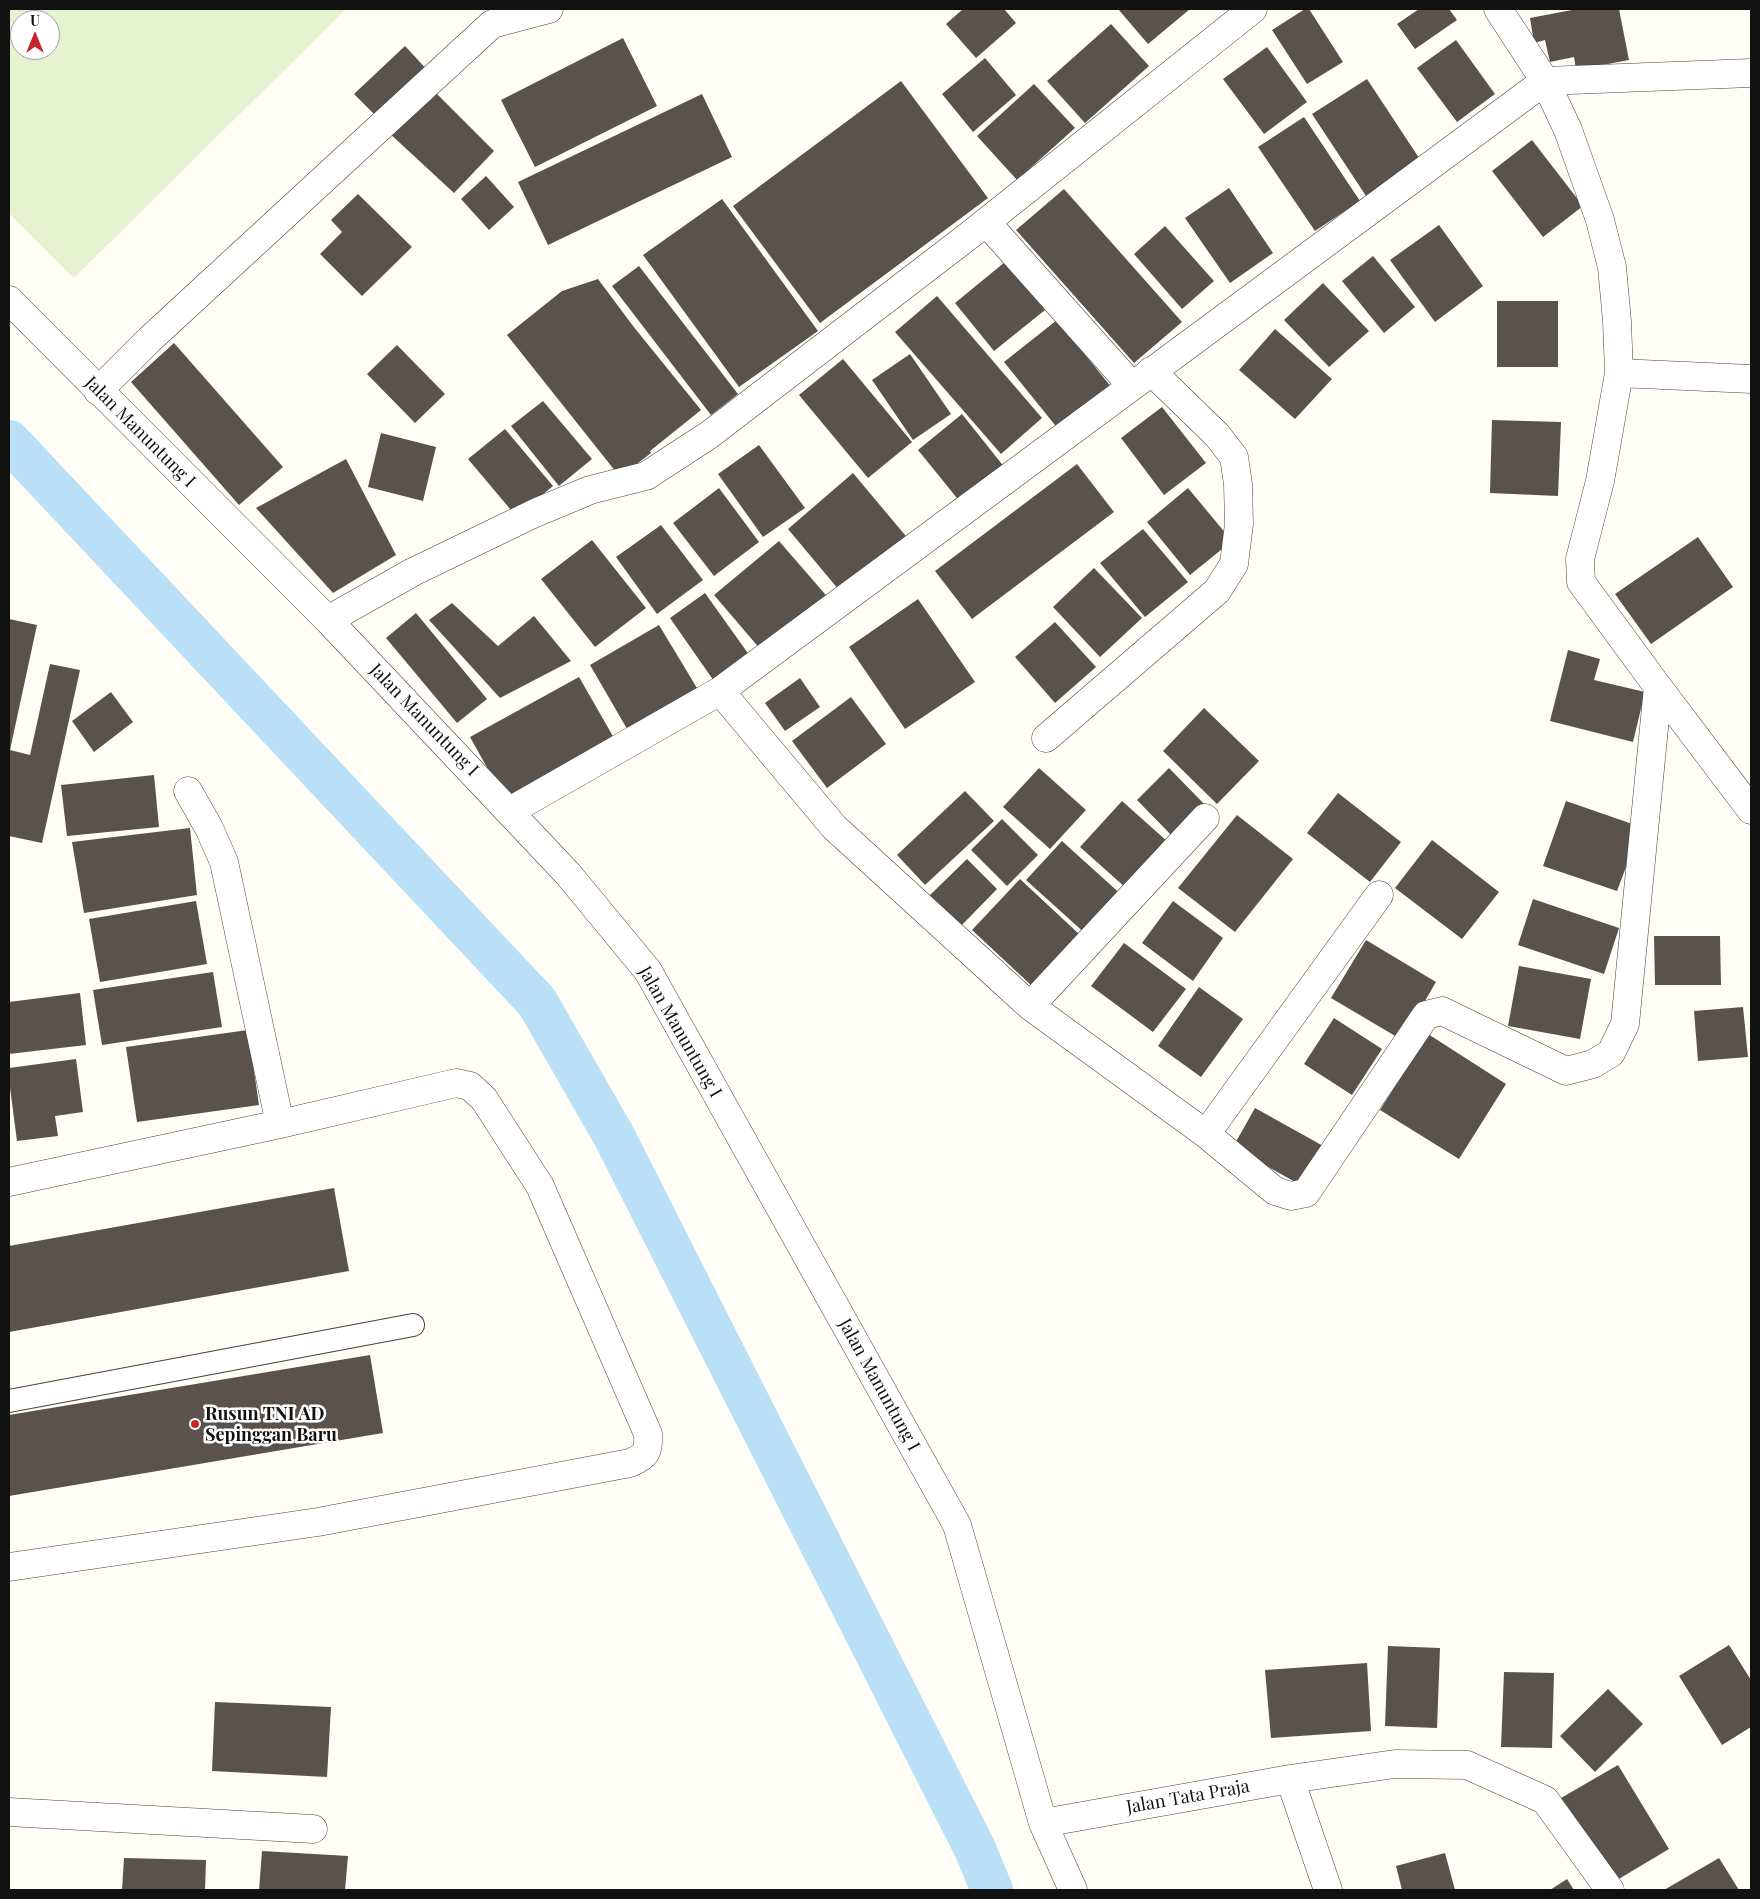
<!DOCTYPE html>
<html>
<head>
<meta charset="utf-8">
<style>
  body { margin:0 }
  #map { position:relative; width:1760px; height:1899px; overflow:hidden; background:#fffdf5; font-family:"Playfair Display",serif }
  canvas { display:block }
  .frame { position:absolute; inset:0; border:10px solid #111; pointer-events:none }
  .north { position:absolute; left:10px; top:10px; width:50px; height:50px; box-sizing:border-box; background:#fff; border:1px solid #a0a0a0; border-radius:50%; rotate:0deg; font-size:14px; font-weight:700; line-height:20px; text-align:center; color:#111 }
  .north::after { content:''; display:block; margin:auto; width:18px; height:22px; background:#c4262e; clip-path:polygon(50% 0,100% 100%,50% 72%,0 100%) }
</style>
</head>
<body>
<div id="map">
<canvas width="1760" height="1899"></canvas>
<div class="frame"></div>
<div class="north">U</div>
</div>
<script>
const ctx = document.querySelector('canvas').getContext('2d');
ctx.lineJoin = 'round';
function fill(path, color) { ctx.fillStyle = color; ctx.fill(path, 'evenodd'); }
function stroke(path, color, width, dash) { ctx.strokeStyle = color; ctx.lineWidth = width; ctx.lineCap = dash ? 'butt' : 'round'; ctx.setLineDash(dash || []); ctx.stroke(path); }
function write(font, color, halo, rows, align = 'center') {
  ctx.font = font + ' "Playfair Display",serif'; ctx.lineWidth = 5; ctx.setLineDash([]); ctx.textBaseline = 'middle'; ctx.strokeStyle = halo; ctx.fillStyle = color; for (const [text, x, y, turn = 0] of rows) {
    ctx.save(); ctx.translate(x, y); ctx.rotate((+turn || 0) * Math.PI / 180); ctx.textAlign = isNaN(turn) ? turn : align; if (halo) ctx.strokeText(text, 0, 0); ctx.fillText(text, 0, 0); ctx.restore();
  }
}
fill(new Path2D(`
  M9,9H346L74,278L9,213ZM20,20H50V50H20Z`), '#e6f2cf');
stroke(new Path2D(`
  M9,441L537,1002L614,1136L975,1849L992,1890`), '#b9e0f7', 42);
fill(new Path2D(`
  M963,9H1004L1016,23L976,58L946,24Z
  M1118,9H1190L1148,44Z
  M1305,9H1309L1343,62L1307,84L1272,30Z
  M1419,9H1449L1457,20L1415,49L1397,24Z
  M1577,9H1619L1629,60L1576,70L1574,57L1550,62L1545,40L1534,43L1530,18Z
  M1111,24L1149,66L1085,123L1047,81Z
  M623,38L657,106L535,167L501,100Z
  M1456,40L1495,94L1457,122L1417,68Z
  M405,46L431,74L381,121L354,94Z
  M1267,47L1307,102L1264,134L1223,79Z
  M985,58L1016,95L973,132L942,94Z
  M1367,79L1423,164L1368,199L1312,114Z
  M901,81L988,198L820,323L733,206Z
  M1034,84L1075,128L1017,180L977,136Z
  M432,89L494,151L454,193L387,131Z
  M702,94L732,157L548,245L518,182Z
  M1304,117L1360,201L1315,231L1258,147Z
  M1532,140L1583,206L1543,237L1492,171Z
  M486,176L514,207L489,230L461,199Z
  M1229,188L1273,253L1230,283L1185,218Z
  M1064,189L1182,322L1134,363L1016,230Z
  M358,194L412,247L362,296L320,254L342,232L331,220Z
  M722,199L818,331L739,387L643,255Z
  M1439,225L1483,286L1435,322L1390,260Z
  M1165,226L1214,281L1182,309L1134,254Z
  M1373,256L1415,307L1384,333L1342,281Z
  M1005,262L1045,310L994,351L955,303Z
  M639,266L738,394L711,415L612,286Z
  M598,279L633,326L701,410L650,451L651,453L620,477L507,335L562,291Z
  M1323,283L1369,331L1329,367L1284,320Z
  M937,296L1042,418L1001,454L895,332Z
  M1497,301H1558V367H1497Z
  M1057,320L1112,388L1059,430L1004,362Z
  M1275,329L1332,379L1295,419L1239,370Z
  M174,343L283,467L239,505L131,382Z
  M397,345L445,394L415,423L367,374Z
  M910,354L951,414L913,440L872,380Z
  M843,359L912,442L868,478L799,395Z
  M543,401L592,459L559,486L511,426Z
  M1162,407L1206,463L1164,495L1121,438Z
  M962,414L1009,473L965,508L918,450Z
  M1492,420L1561,422L1558,496L1490,493Z
  M505,429L553,486L516,516L468,459Z
  M381,433L436,447L423,501L368,487Z
  M759,445L805,508L763,537L718,474Z
  M346,459L396,555L333,593L256,508Z
  M1077,464L1114,512L972,619L935,571Z
  M853,473L910,541L844,596L788,529Z
  M719,488L759,542L714,576L673,523Z
  M1188,488L1232,541L1190,575L1147,522Z
  M661,525L703,580L657,614L616,557Z
  M1143,529L1188,582L1145,617L1100,563Z
  M1698,537L1733,587L1651,644L1615,594Z
  M592,540L646,608L595,647L541,579Z
  M779,541L831,601L767,657L714,595Z
  M1094,568L1142,618L1100,657L1053,607Z
  M705,593L752,659L716,684L670,618Z
  M918,599L975,682L905,729L849,647Z
  M452,603L498,646L534,616L571,661L500,698L429,620Z
  M416,613L487,699L457,723L386,638Z
  M9,619L37,625L10,750L30,755L50,664L80,670L42,843L9,836Z
  M1055,622L1096,667L1055,703L1015,657Z
  M659,625L700,693L630,734L590,665Z
  M1568,650L1600,659L1594,680L1645,692L1633,742L1550,721Z
  M579,677L614,738L504,798L470,737Z
  M800,678L820,707L785,731L765,703Z
  M111,692L133,722L94,752L72,721Z
  M851,697L886,744L827,788L792,741Z
  M1204,708L1259,761L1217,804L1163,751Z
  M1039,768L1086,810L1050,849L1003,807Z
  M1169,768L1208,808L1175,839L1137,800Z
  M154,775L159,827L67,836L61,785Z
  M965,791L994,821L925,885L897,855Z
  M1338,793L1401,842L1370,882L1307,833Z
  M1122,801L1168,842L1126,888L1080,847Z
  M1566,801L1641,827L1617,891L1543,866Z
  M1237,815L1293,859L1235,932L1178,888Z
  M1002,819L1038,855L1007,886L971,850Z
  M190,828L197,895L84,913L72,842Z
  M1432,840L1499,892L1462,939L1395,888Z
  M1062,841L1125,898L1088,936L1026,880Z
  M967,859L997,889L960,927L929,896Z
  M1020,879L1079,934L1031,985L972,930Z
  M1533,899L1619,928L1604,974L1518,945Z
  M196,901L207,964L100,982L89,919Z
  M1173,901L1223,938L1193,981L1142,943Z
  M1654,936H1720L1721,985H1655Z
  M1366,940L1436,982L1402,1040L1331,998Z
  M1124,943L1186,989L1153,1032L1091,986Z
  M1519,966L1591,979L1580,1039L1508,1026Z
  M213,972L222,1027L102,1045L93,990Z
  M1199,987L1243,1019L1201,1077L1158,1046Z
  M80,993L86,1045L9,1054V1002Z
  M1743,1007L1748,1057L1698,1061L1694,1011Z
  M1334,1018L1382,1049L1352,1095L1304,1064Z
  M248,1030L259,1105L137,1122L126,1047Z
  M1428,1034L1506,1084L1459,1159L1380,1110Z
  M76,1059L83,1112L55,1116L58,1136L17,1141L9,1080V1068Z
  M1255,1108L1325,1147L1304,1187L1233,1147Z
  M334,1188L349,1271L9,1332V1246Z
  M370,1355L383,1433L9,1496V1415Z
  M1729,1645L1751,1680V1727L1722,1745L1679,1676Z
  M1388,1646L1440,1648L1437,1728L1385,1726Z
  M1367,1663L1371,1731L1271,1738L1265,1670Z
  M1504,1672L1554,1673L1552,1748L1501,1747Z
  M1608,1689L1643,1724L1595,1772L1560,1736Z
  M215,1702L331,1707L327,1777L212,1771Z
  M1618,1765L1669,1849L1612,1883L1561,1798Z
  M262,1851L348,1856L345,1890H259Z
  M1445,1853L1455,1890H1402L1396,1866Z
  M124,1858L206,1860L205,1890H122Z
  M1719,1858L1739,1890H1664Z
  M1567,1879L1574,1890H1550Z`), '#5a524d');
const service = new Path2D(`
  M9,1401L413,1325`);
const minor = new Path2D(`
  M1498,9L1545,81L1751,73
  M986,222L1132,386
  M9,300L328,620L568,874L648,971L957,1525L1043,1823L1073,1890
  M1619,373L1751,379
  M98,391L149,340L492,24L549,9
  M328,620L413,572L535,513L590,490L646,476L709,435L971,234L1253,9
  M1658,687L1751,810
  M720,691L834,827L1030,1006L1206,1134L1379,895
  M1046,738L1217,591L1234,564L1239,524L1238,484L1234,457L1217,435L1151,371
  M188,791L209,828L224,862L280,1124
  M510,811L720,691L1545,81L1568,130L1600,220L1612,267L1617,321L1619,373L1600,481L1580,559L1581,582L1658,687L1625,1024L1611,1053L1593,1064L1566,1071L1442,1011L1426,1015L1306,1193L1291,1196L1275,1191L1206,1134
  M1030,1006L1205,818
  M9,1182L280,1124L456,1083L470,1086L484,1099L540,1186L648,1434C649,1452 646,1456 630,1463L318,1522L9,1567
  M1290,1779L1395,1764L1467,1765L1545,1800L1610,1890
  M9,1812L313,1829
  M1043,1823L1290,1779L1328,1890`);
stroke(service, '#444', 24);
stroke(minor, '#444', 29);
stroke(service, '#fff', 22);
stroke(minor, '#fff', 28);
for (const [x, y, r, color] of [
  [195,1424,5,"#c4262e"]
]) { const dot = new Path2D(); dot.arc(x, y, r, 0, 2 * Math.PI); ctx.fillStyle = color; ctx.fill(dot); stroke(dot, '#fff', 2); }
write('18px', '#111', '#fff', [
  ["Jalan Manuntung I",140,432,45],
  ["Jalan Manuntung I",424,720,46],
  ["Jalan Manuntung I",680,1032,60],
  ["Jalan Manuntung I",879,1385,61],
  ["Jalan Tata Praja",1188,1797,-10]
]);
write('bold 18px', '#111', '#fff', [
  ["Rusun TNI AD",205,1414],
  ["Sepinggan Baru",205,1435]
], 'left');
</script>
</body>
</html>
